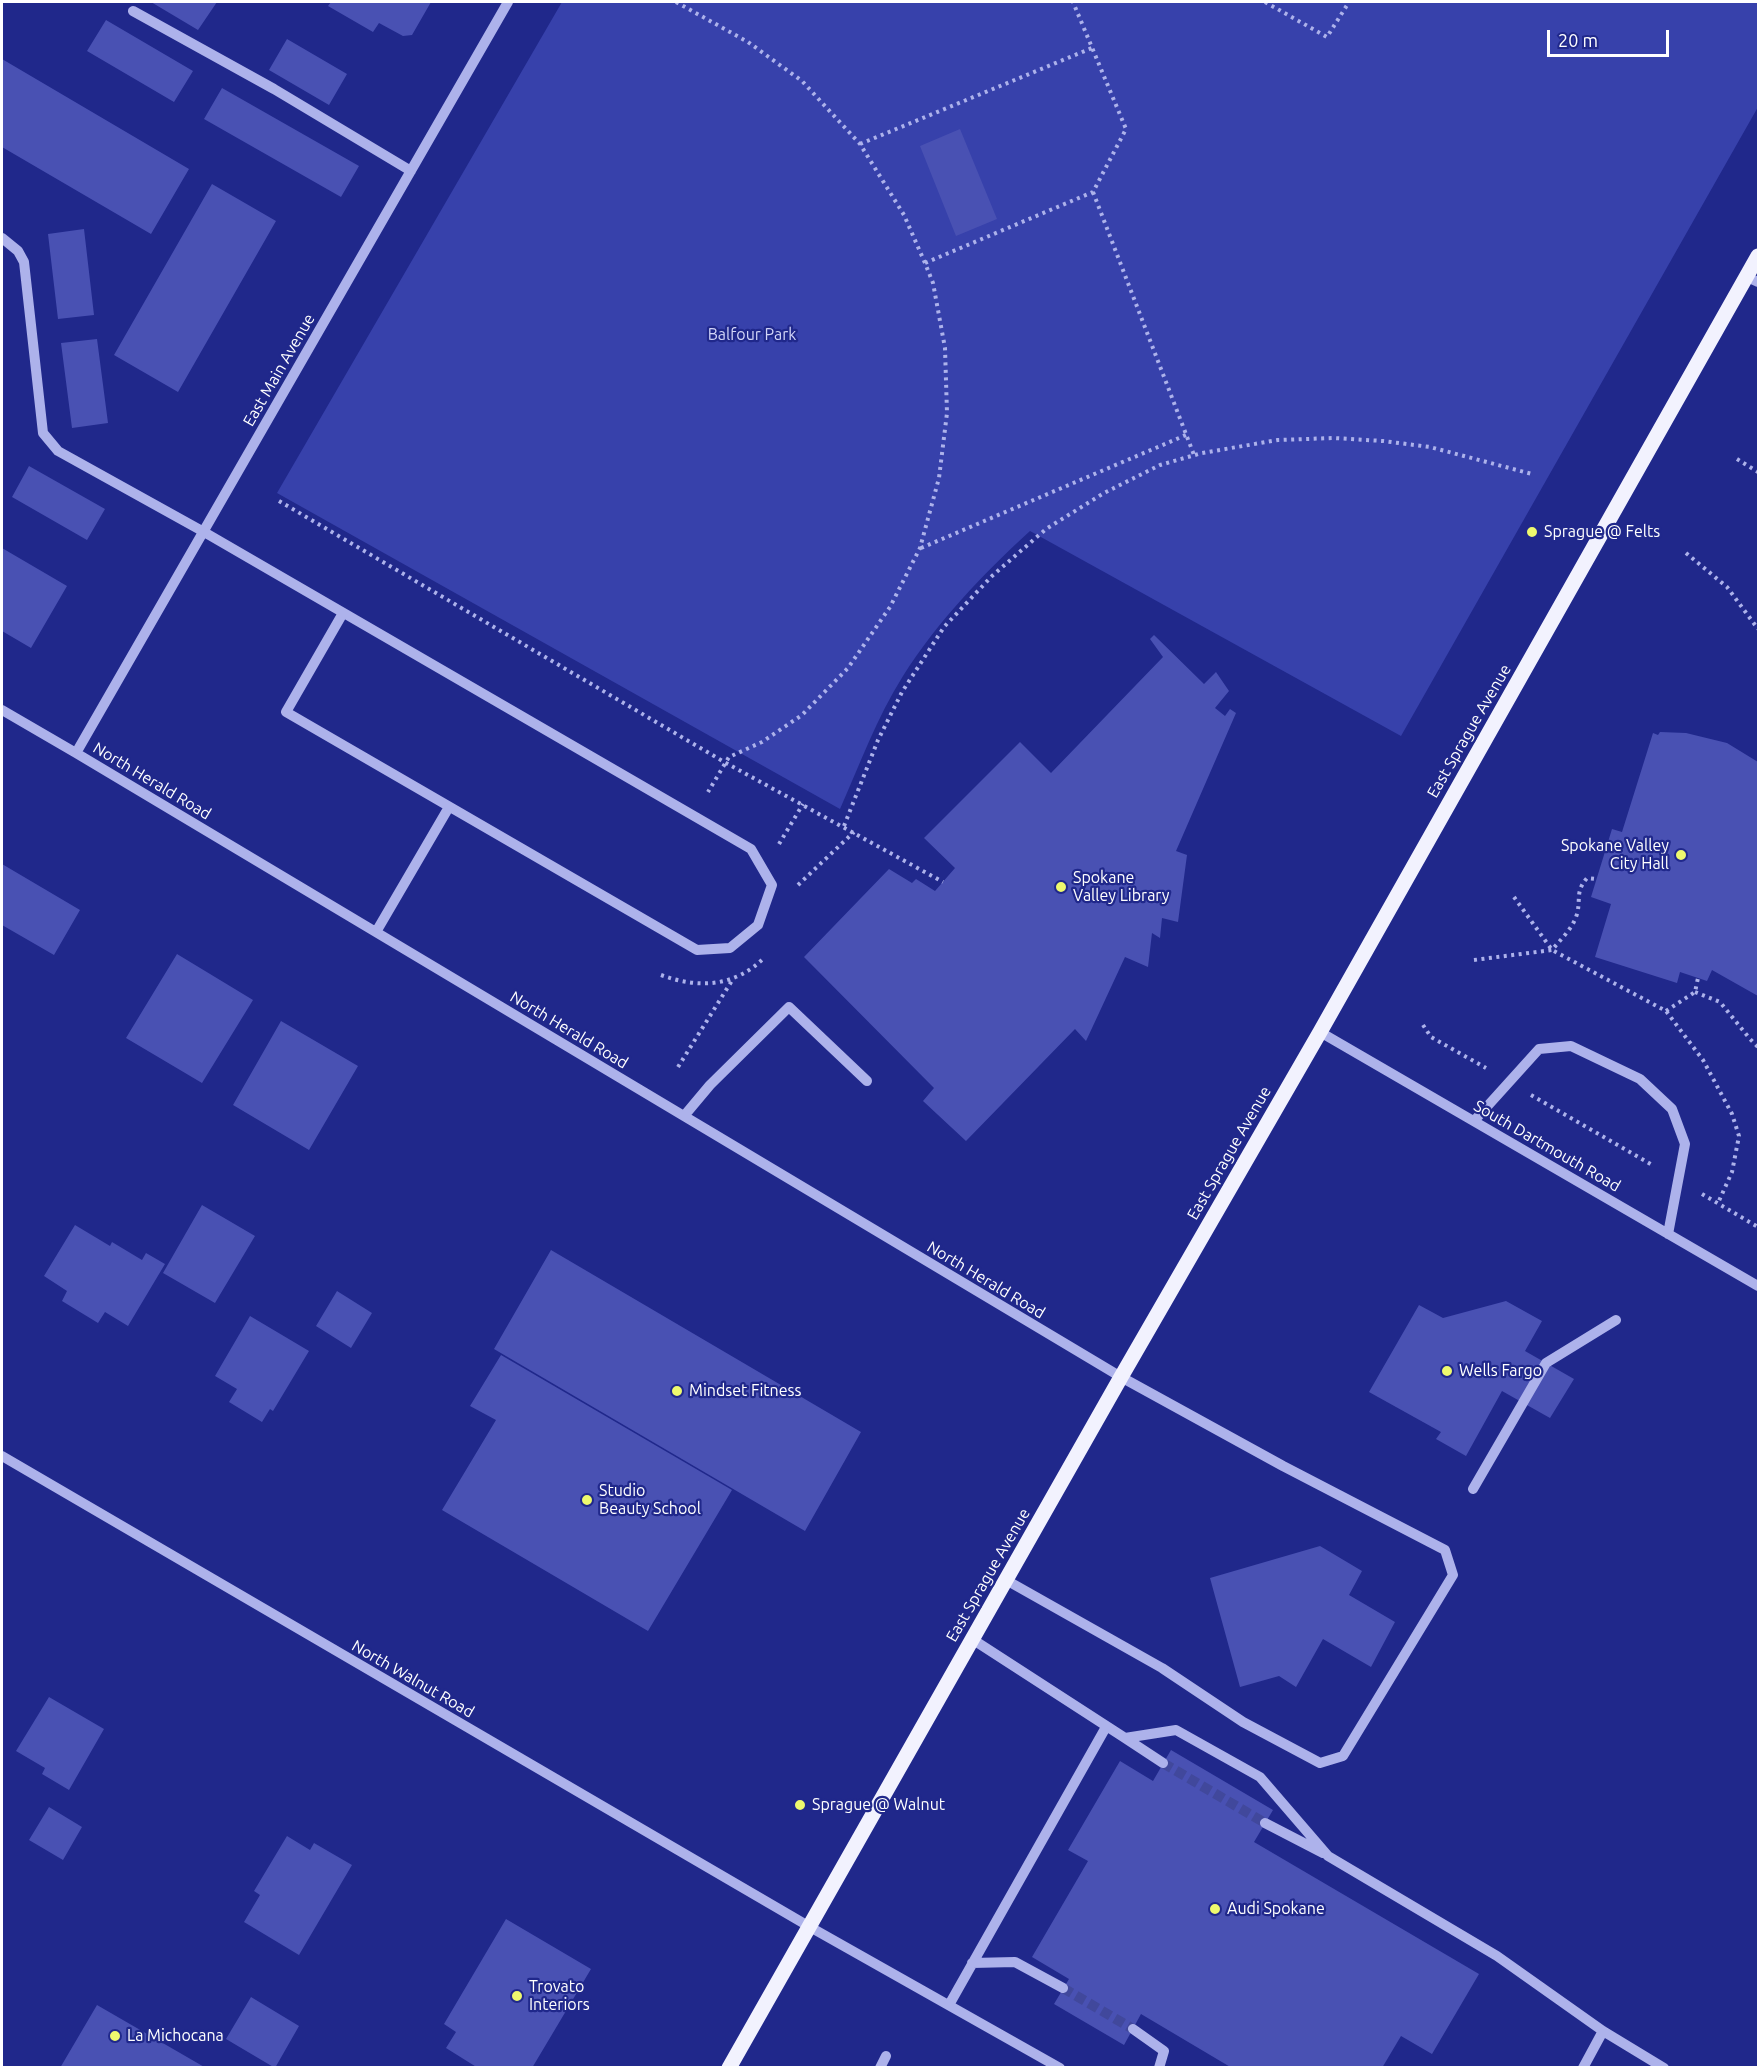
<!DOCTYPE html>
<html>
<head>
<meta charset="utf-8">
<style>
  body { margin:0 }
  #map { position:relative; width:1760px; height:2069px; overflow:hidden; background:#20288b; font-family:Ubuntu,sans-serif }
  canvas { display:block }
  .frame { position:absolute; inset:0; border:3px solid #fff; pointer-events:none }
  .scale { position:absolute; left:1547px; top:30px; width:122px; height:27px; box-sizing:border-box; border:3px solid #fff; border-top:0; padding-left:8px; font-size:18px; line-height:21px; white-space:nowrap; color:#fff; -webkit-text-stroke:4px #20288b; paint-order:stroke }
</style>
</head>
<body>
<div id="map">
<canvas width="1760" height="2069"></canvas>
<div class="frame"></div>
<div class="scale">20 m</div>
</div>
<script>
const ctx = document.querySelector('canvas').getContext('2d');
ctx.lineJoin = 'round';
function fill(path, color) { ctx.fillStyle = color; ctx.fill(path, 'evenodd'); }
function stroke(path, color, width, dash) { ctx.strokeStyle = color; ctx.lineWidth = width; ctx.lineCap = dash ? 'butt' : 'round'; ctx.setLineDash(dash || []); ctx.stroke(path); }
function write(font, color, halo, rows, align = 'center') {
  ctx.font = font + ' Ubuntu,sans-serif'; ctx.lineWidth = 4.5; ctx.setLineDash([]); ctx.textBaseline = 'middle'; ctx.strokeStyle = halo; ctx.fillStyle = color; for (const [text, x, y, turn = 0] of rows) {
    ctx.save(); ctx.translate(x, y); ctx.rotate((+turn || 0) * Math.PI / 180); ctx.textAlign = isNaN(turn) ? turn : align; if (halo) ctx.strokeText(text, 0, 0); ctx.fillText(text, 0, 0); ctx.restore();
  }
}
fill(new Path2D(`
  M562,2H1758V107L1401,736L1030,531C982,575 938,621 903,676C877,717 860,764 840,809L277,493Z`), '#3741ab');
fill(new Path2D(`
  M151,2H217L198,30Z
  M331,2H431L412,35L403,36L379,23L373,32L328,6Z
  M106,20L193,71L174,102L87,51Z
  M287,39L347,74L329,105L269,70Z
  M2,59L189,169L151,234L2,147Z
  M222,88L359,166L341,197L204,119Z
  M960,129L997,219L956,236L920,146Z
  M212,184L276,221L178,392L114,355Z
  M84,229L94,315L58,319L48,234Z
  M97,339L108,423L72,428L61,343Z
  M29,466L105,509L87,540L12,497Z
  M2,548L67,586L31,648L2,631Z
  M1154,635L1204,684L1216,672L1229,691L1215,708L1225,716L1230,709L1236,713L1176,851L1187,855L1178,922L1162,918L1160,938L1152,933L1148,967L1125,957L1086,1041L1075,1029L966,1141L923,1101L934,1088L804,957L889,869L912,883L916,879L935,891L955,868L924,838L1020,742L1051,773L1163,657L1150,639Z
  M1660,732L1686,733L1727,743L1758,762V996L1712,970L1707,981L1680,972L1677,983L1595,957L1611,904L1591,897L1612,829L1622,832L1653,733L1658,735Z
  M2,864L80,910L54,955L2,925Z
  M177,954L253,1000L202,1083L126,1038Z
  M281,1021L358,1066L309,1150L233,1105Z
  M202,1205L255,1236L215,1303L163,1273Z
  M75,1225L110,1246L112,1242L142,1260L146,1253L165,1264L128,1326L105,1312L98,1323L62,1301L67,1291L44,1276Z
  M551,1250L861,1432L805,1531L494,1349Z
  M337,1291L372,1313L351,1348L316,1326Z
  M1506,1301L1542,1321L1525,1351L1574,1379L1550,1418L1502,1391L1466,1456L1436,1439L1441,1432L1369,1392L1419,1305L1443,1318Z
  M250,1316L309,1351L273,1411L270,1409L262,1422L229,1402L237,1389L215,1376Z
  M501,1355L732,1490L648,1631L442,1510L496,1420L470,1406Z
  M1320,1546L1362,1571L1349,1595L1395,1622L1371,1667L1323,1639L1296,1687L1279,1676L1240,1687L1210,1578Z
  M49,1697L104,1729L69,1790L42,1774L45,1768L16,1751Z
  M1171,1750L1273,1810L1254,1842L1479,1974L1432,2054L1401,2036L1382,2068H1232L1141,2014L1124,2045L1054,2004L1069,1979L1032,1957L1088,1861L1068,1850L1120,1761L1153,1781Z
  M49,1807L82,1827L63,1860L29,1840Z
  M287,1836L310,1850L314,1843L352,1865L299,1955L244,1922L260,1895L254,1891Z
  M506,1919L591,1969L532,2068H478L446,2048L456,2032L444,2024Z
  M251,1997L299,2026L275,2068L226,2039Z
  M97,2005L206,2068H60Z`), '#4951b3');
stroke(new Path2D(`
  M1163,1763L1265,1823
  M1063,1988L1133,2029`), '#41489c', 10, [10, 5]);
stroke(new Path2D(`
  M676,2L748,42L802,81L860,144L904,215L925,263L933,283L945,348L947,413L939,478L920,548L890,607L848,668L802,715L762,742L729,757L708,792
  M1265,2L1327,37L1349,2
  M860,144L1092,48
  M1093,192L1194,455
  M925,263L1093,192L1126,129L1073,2
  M1737,459L1758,472
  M279,501L726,763L943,882
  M921,548L1186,435
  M1686,553L1727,587L1758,629
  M844,826L878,740L902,692L944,627L992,576L1046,529L1104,493L1160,465L1202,453L1278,440L1334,438L1383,441L1430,447L1532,474
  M779,844L803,804
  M798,885L854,832
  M1514,897L1552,950L1666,1011L1703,1060L1732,1114L1739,1136L1732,1172L1718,1203
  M1474,960L1552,950C1561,939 1573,928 1577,914C1581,899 1575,892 1587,878L1597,879
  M661,975C699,989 735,987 765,957
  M1695,992L1720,1002L1750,1039L1758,1047
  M1666,1011L1695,992L1698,978
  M1423,1025L1431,1037L1486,1068
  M678,1067L733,979
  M1531,1095L1654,1166
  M1702,1194L1758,1227`), '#adb2eb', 4, [3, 4.5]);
stroke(new Path2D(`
  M133,11L274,89L411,171
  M2,238L18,251L24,262L43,433L58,451L204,532L751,849L772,885L758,925L730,948L697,950L286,712L343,613
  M1747,277L1758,282
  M2,710L76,753L1121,1377L1283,1466L1445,1550L1453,1575L1343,1756L1320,1763L1243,1722L1162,1668L1006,1580
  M76,753L508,2
  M376,932L449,807
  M1320,1032L1758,1286
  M684,1116L710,1085L789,1007L867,1081
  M1474,1121L1539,1049L1571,1046L1640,1079L1672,1109L1685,1144L1668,1234
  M2,1456L810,1927L1060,2068
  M1473,1489L1546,1363L1616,1320
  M972,1639L1125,1738L1176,1730L1260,1777L1328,1856L1497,1956L1603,2031L1664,2068
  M1125,1738L1163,1763
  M1265,1823L1323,1853
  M972,1963L1015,1962L1063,1988
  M949,2005L1106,1727
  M1133,2029L1164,2051L1159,2068
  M880,2068L886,2056
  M1583,2068L1603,2031`), '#adb2eb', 10);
stroke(new Path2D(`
  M729,2068L1121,1377L1320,1032L1758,256`), '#f2f2fe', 15);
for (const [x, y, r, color] of [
  [1532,532,6,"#eef96e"],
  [1681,855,6,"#eef96e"],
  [1061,887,6,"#eef96e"],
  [1447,1371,6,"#eef96e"],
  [677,1391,6,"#eef96e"],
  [587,1500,6,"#eef96e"],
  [800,1805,6,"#eef96e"],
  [1215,1909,6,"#eef96e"],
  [517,1996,6,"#eef96e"],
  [115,2036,6,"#eef96e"]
]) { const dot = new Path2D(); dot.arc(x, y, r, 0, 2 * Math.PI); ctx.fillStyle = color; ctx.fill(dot); stroke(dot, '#20288b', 2); }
write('16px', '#d2d5f8', '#20288b', [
  ["Balfour Park",752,335]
]);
write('16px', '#fff', '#20288b', [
  ["East Main Avenue",279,370,-60],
  ["East Sprague Avenue",1469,731,-60],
  ["North Herald Road",152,781,31],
  ["North Herald Road",569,1030,31],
  ["South Dartmouth Road",1547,1146,30],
  ["East Sprague Avenue",1229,1153,-60],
  ["North Herald Road",986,1280,31],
  ["East Sprague Avenue",988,1575,-60],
  ["North Walnut Road",413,1679,30]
]);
write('16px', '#fff', '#20288b', [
  ["Sprague @ Felts",1544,532],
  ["Spokane Valley",1669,846,"right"],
  ["City Hall",1669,864,"right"],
  ["Spokane",1073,878],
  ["Valley Library",1073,896],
  ["Wells Fargo",1459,1371],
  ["Mindset Fitness",689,1391],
  ["Studio",599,1491],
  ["Beauty School",599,1509],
  ["Sprague @ Walnut",812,1805],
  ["Audi Spokane",1227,1909],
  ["Trovato",529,1987],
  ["Interiors",529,2005],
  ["La Michocana",127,2036]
], 'left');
</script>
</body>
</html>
